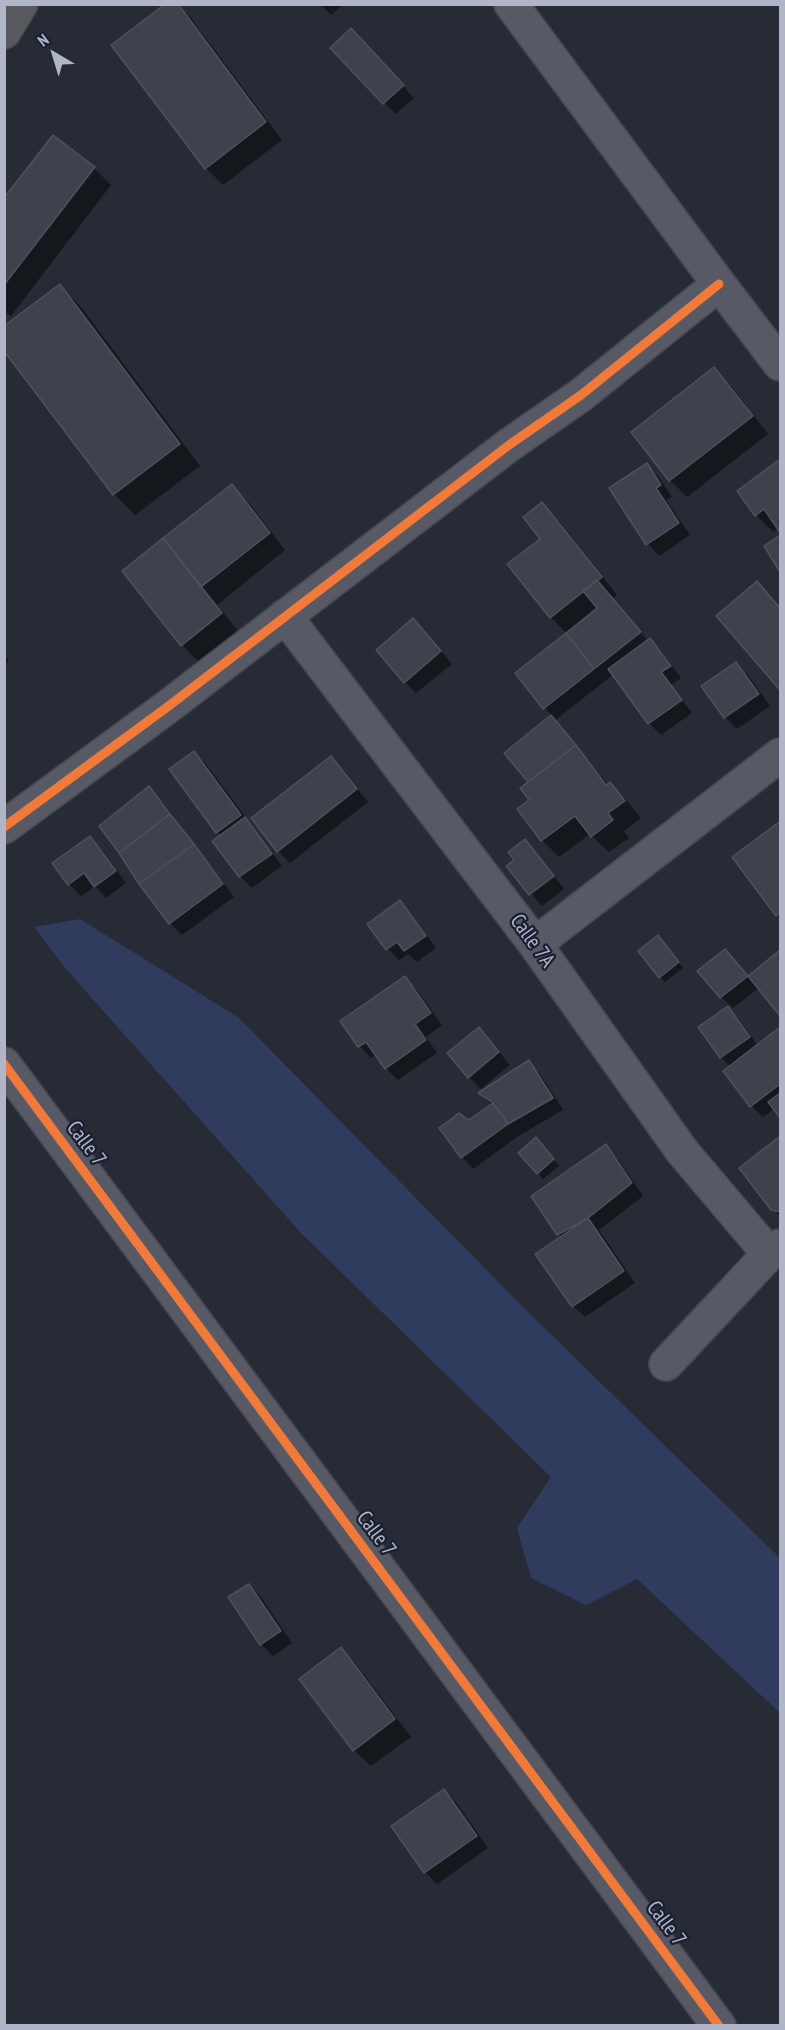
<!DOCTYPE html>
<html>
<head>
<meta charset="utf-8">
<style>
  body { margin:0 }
  #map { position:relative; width:785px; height:2030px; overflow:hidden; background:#272b36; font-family:"PT Sans Narrow",sans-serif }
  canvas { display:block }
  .frame { position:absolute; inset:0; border:6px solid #b0b5c8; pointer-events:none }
  .north { position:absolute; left:24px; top:24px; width:60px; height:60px; -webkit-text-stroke:4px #1a1f31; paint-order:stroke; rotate:322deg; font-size:16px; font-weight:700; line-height:24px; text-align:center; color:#b0b5c8 }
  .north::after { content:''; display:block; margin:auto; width:21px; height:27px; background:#b0b5c8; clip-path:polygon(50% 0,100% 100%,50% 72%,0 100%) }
</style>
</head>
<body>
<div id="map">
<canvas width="785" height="2030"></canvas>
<div class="frame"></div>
<div class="north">N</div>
</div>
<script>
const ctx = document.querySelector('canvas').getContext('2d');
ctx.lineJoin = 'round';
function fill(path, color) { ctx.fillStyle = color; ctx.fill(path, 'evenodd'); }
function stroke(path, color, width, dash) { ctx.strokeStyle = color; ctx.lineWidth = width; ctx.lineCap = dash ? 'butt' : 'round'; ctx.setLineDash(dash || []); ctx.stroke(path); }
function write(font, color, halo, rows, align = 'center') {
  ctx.font = font + ' "PT Sans Narrow",sans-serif'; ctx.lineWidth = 4.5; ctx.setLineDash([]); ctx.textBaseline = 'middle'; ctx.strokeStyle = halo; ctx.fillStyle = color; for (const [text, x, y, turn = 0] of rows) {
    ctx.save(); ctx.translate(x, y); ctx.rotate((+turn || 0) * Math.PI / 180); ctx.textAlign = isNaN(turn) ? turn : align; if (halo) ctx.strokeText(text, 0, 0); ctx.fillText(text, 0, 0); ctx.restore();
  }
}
fill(new Path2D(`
  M80,919L239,1018L521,1305L780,1558V1713L637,1579L586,1605L531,1578L517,1528L551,1477L301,1233L65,968L34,927Z`), '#313b5e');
fill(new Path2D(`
  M177,4L190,17L282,140L223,185L206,168Z
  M320,4H344L331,15Z
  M362,42L414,98L396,114L384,103Z
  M53,137L94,168L111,185L11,316L4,311V200Z
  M60,286L81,307L200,466L135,515L114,494Z
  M714,369L731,386L768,434L687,497L670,480L633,433Z
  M780,461V530L779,527L773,532L756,515L739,491Z
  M646,465L658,476L672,497L666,500L690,535L659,556L648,544L611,489Z
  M232,486L249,503L285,550L217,605L238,631L199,662L182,645Z
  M542,504L559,521L617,595L613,599L648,641L650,640L662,652L681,678L671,685L692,713L661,735L649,723L614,674L554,721L609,785L610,784L627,801L641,818L624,831L629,838L609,852L590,834L559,857L542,840L519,809L531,800L530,783L506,753L552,716L517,673L567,634L551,617L509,565L542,539Z
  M757,583L780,608V688L719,616Z
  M425,632L452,664L416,693L405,682Z
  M4,655L9,661L4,665Z
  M736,664L748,675L770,706L737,729L725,717L703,687Z
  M194,753L206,764L282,866L252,888L240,876L215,841L221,836L171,770Z
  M331,758L342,769L368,802L290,863L278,851L253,818Z
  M149,788L160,799L234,897L182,935L170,923Z
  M779,824L780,825V918L734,857Z
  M90,838L102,850L126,883L106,898L95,886L81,896L69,884L54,863Z
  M524,841L536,853L564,889L542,906L508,866L516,860Z
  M399,902L411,914L436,948L417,962L408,954L399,960L388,949Z
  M664,943L683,968L665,982L660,977Z
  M780,951V1014L759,988L733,1008L721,997L736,962L749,977Z
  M405,978L416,989L442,1025L426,1037L437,1053L398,1080L386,1068L377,1054L371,1058L360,1046L342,1022Z
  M727,1008L739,1019L758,1046L780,1029V1116L775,1108L763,1117L752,1106L731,1067L721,1057Z
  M479,1029L510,1065L481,1089L469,1077Z
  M529,1062L540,1074L563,1110L520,1135L473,1169L462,1157L469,1122L492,1105L480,1093Z
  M780,1138V1217L741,1168Z
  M541,1145L559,1166L543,1179L538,1173Z
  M605,1146L617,1158L643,1196L599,1230L635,1283L585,1317L573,1306L562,1238L558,1234Z
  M249,1585L261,1597L292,1643L273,1656L261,1644Z
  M341,1649L357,1666L411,1737L371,1766L354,1750Z
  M444,1790L456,1802L488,1848L437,1884L425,1872L393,1826Z`), '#0007');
const building = new Path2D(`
  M165,4H178L266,122L205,169L111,45Z
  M351,28L404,85L383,104L330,48Z
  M53,135L95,167L4,285V198Z
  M60,284L180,444L113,495L4,351V326Z
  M714,367L753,416L669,481L631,432Z
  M780,459V530L779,531L764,509L755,516L737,491Z
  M647,463L661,485L656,488L679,523L646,545L609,488Z
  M232,484L270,533L201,587L163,538Z
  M542,502L602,577L550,618L507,564L540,539L523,517Z
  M780,535V572L764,546Z
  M163,538L222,613L181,646L122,571Z
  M597,580L641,632L594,669L566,633L597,608L583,591Z
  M757,581L780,608V690L716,616Z
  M413,618L441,651L404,683L376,650Z
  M566,633L594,669L543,709L515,673Z
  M650,638L671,666L661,672L682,700L648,724L608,669Z
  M736,662L759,694L724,718L701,686Z
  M551,715L576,745L528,782L504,753Z
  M576,745L606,785L610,782L625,801L608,813L613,820L591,837L575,816L541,841L517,809L529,800L520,788Z
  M194,751L241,815L216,833L169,769Z
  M331,756L357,789L277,852L251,818Z
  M149,786L170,814L119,853L99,826Z
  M170,814L194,844L139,884L119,853Z
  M245,817L272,854L239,877L212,841Z
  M779,822L780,824V913L776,916L732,857Z
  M90,836L116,871L94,887L84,873L68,885L52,863Z
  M525,839L554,876L529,895L506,866L514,860L508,852Z
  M194,844L223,884L169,924L139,884Z
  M400,900L426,936L404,951L397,942L386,950L367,924Z
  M658,935L679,962L659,978L638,951Z
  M725,949L748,976L720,998L697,971Z
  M780,950V1016L748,976Z
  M405,976L431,1013L415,1024L426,1040L385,1069L366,1042L358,1047L340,1021Z
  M728,1006L750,1037L720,1058L698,1027Z
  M479,1027L499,1052L468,1078L447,1053Z
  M780,1027V1084L750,1107L723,1071Z
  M529,1060L553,1098L508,1124L493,1103L478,1093Z
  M780,1093V1118L768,1102Z
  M493,1103L508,1124L461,1158L439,1128L459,1113L469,1120Z
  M780,1136V1212L771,1210L739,1168Z
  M536,1137L554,1159L537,1174L518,1153Z
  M606,1144L632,1183L588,1218L557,1235L531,1196Z
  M588,1218L624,1271L572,1307L535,1254Z
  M249,1584L281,1631L260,1645L228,1597Z
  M341,1647L395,1719L353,1751L299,1679Z
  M444,1789L477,1836L424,1873L391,1826Z`);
fill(building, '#3f424c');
stroke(building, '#4f525e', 1.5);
const minor = new Path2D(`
  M511,4L719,284L780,364
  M285,616L535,944L682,1151L769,1254L780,1246
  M4,827L166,708L509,445L581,395L719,284
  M535,944L780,755
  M4,1064L719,2026
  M666,1364L769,1254`);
const highway = new Path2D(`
  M4,32L21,4`);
stroke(minor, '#43464f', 36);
stroke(highway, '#444751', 36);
stroke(minor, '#575a64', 33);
stroke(highway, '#58595d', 33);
stroke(new Path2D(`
  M4,827L166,708L509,445L581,395L719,284
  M4,1064L719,2026`), '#f17a3a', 9);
write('21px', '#b0b5c8', '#1a1f31', [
  ["Calle 7A",532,941,54],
  ["Calle 7",86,1144,53],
  ["Calle 7",376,1534,53],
  ["Calle 7",666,1924,53]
]);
</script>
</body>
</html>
